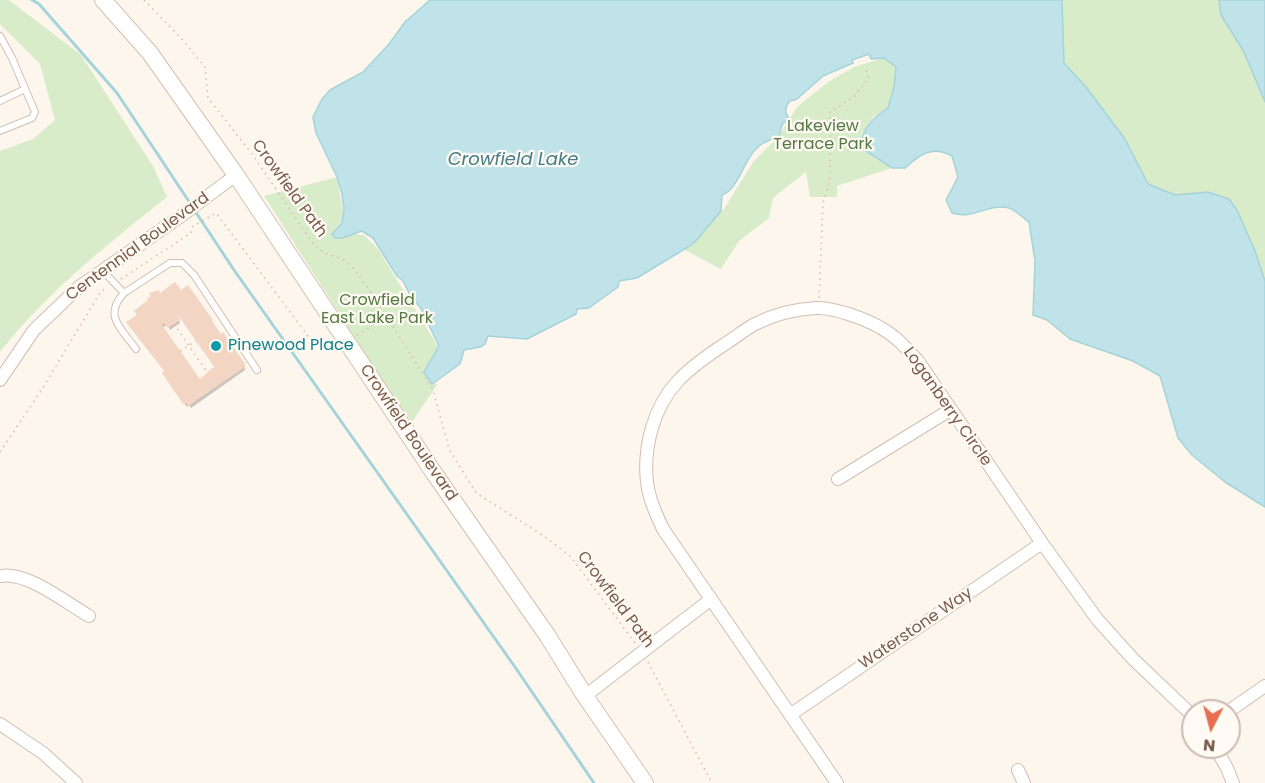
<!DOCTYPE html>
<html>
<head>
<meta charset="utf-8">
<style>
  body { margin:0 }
  #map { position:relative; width:1265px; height:783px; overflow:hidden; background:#fdf6ec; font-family:Poppins,sans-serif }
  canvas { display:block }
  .north { position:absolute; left:1181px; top:699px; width:60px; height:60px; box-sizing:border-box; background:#fffaf3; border:2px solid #cabbb1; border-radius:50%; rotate:186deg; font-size:16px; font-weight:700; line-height:24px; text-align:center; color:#7a5c4d }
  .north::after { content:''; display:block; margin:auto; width:21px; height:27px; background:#e76f51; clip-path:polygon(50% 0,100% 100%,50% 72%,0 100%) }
</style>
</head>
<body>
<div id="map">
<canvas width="1265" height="783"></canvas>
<div class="north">N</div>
</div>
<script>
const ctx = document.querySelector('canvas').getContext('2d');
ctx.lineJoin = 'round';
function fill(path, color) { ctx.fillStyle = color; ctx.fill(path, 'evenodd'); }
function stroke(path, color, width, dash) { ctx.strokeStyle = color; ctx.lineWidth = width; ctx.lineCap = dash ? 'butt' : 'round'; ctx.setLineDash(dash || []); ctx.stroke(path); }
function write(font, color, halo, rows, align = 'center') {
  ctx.font = font + ' Poppins,sans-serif'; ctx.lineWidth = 4.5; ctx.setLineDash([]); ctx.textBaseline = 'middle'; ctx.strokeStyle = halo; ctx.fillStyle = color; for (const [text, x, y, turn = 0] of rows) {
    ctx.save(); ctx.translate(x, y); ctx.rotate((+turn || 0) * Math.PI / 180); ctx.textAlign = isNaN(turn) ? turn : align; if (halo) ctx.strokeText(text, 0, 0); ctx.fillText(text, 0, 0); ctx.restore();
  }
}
fill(new Path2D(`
  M0,0H9L81,55L153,166L167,197C108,244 47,292 0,352V151L33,139L55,120L40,64L0,24Z
  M1062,0H1219L1221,15L1244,52L1265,102V281L1255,251L1208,192L1175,195L1148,184L1125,139L1086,87L1064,63Z
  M884,58L896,67L894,87L888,108L872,118L861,135L873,157L892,168L837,186V197H810L806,172L773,198L769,218L739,241L721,269L685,250L724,209L753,162L778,137L797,107L828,82L854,67Z
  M337,177L344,218L332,234L342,238L353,234L364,235L378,249L439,348L437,358L425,373L437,385L412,422L387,388L264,196Z`), '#d8ecc9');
const water = new Path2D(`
  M430,0H1062L1064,63L1086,87L1125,139L1148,184L1175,195L1208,192L1229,199L1237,210L1255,251L1265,281V507L1225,482L1192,455L1178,438L1160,376L1133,361L1070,339L1047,320L1033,315L1035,261L1029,222C1023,218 1016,210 1009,208C988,203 974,220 952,213L946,200L958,177L952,156C932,145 919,155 905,168H892L860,147C862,128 873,118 888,108L894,87L896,67L884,58L871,59L869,54L852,60L853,63L823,76L797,99L790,101C785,106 784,113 789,118L782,125L779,136C772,139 762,142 757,148C744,159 738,190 722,195L721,211L695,242L688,247L637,278L619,281L618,287L589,308L577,309L576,314L527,339L488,336L485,344L480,347L464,350L460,364L432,384L424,372L439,346L420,307L412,299L403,281L397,276L373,238L362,231L342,238H335L332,234L342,223L344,210L342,194L337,177L316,133L313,117L322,99L330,90L363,72L389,44L405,22Z
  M1219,0H1265V102L1244,52L1221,15Z`);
fill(water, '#bfe3e8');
stroke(water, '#a5d3da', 1.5);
fill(new Path2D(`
  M150,301L212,321V324L244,365L245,370L191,408L189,405L187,407L165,376V372L138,315ZM177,312L218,370L199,381L162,328L167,325L170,330L180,323Z`), '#0003');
stroke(new Path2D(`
  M32,0L39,4L117,93L192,206
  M195,211L234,270L515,667L594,783`), '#a5d3da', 3);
fill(new Path2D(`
  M175,282L181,290L188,285L213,320L212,321L221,334L223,332L245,364V367L188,406L187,403L184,405L162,373L164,371L126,322L137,315L134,311L148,300L147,298L151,296L149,293L158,290L160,293ZM178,315L215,368H212L200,379L162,325L164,323L168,328L180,320Z`), '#f3d5c3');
const service = new Path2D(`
  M0,36L12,58L35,112L32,118L0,131
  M0,101L25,89
  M103,271L124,293L170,263H182L194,275L257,370
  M124,293C103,316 121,328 136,349`);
const minor = new Path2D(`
  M0,380L34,330L79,287L181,216L236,175
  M838,479L950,410
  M0,576C27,571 65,602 89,616
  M585,696L710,600
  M1229,711L1265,686
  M790,715L1042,543
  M0,724L43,753L76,783
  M1215,747L1227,768L1233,783
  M1018,770L1024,783
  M837,783L663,529C656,514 649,499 647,482C643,447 654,406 678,381C692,366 708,355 725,344C735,338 744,330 755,324C773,315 796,309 816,308C833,307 866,319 881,328C896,336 907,349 918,361L1042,543L1097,619L1133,659L1193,716`);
const secondary = new Path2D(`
  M103,0L150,53L236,175L434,473L547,635L585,696L645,783`);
stroke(service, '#d1beb0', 8);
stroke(minor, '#d1beb0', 14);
stroke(secondary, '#d6c0b0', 18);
stroke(new Path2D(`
  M144,0L180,37L205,67L208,98L252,154L314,245L323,252L344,260L354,269L375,298L433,390L449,449L476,493L544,536L571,557L635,643
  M121,279L191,233L192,227L216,213L314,344L327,351L335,347
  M819,298L823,203L830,178V112L854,97L869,78L865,67
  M174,324L207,372
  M357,335L386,317
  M180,351L196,341
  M0,452L44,386L101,291L107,288
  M648,662L712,783`), '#d9b8a5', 1.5, [1.5, 4.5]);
stroke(service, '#fff', 6);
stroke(minor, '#fff', 12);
stroke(secondary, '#fff', 16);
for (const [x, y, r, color] of [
  [216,346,6,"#0f9aa8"]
]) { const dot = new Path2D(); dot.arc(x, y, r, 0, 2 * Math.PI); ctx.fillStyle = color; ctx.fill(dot); stroke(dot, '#fffaf3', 2); }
write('16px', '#537a41', '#fffaf3', [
  ["Lakeview",823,127],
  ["Terrace Park",823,145],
  ["Crowfield",377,301],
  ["East Lake Park",377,319]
]);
write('16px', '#7a5c4d', '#fffaf3', [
  ["Crowfield Path",289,189,54],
  ["Centennial Boulevard",138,247,-36],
  ["Loganberry Circle",947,407,55],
  ["Crowfield Boulevard",408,433,56],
  ["Crowfield Path",615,600,53],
  ["Waterstone Way",916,629,-34]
]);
write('16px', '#0d838f', '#fffaf3', [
  ["Pinewood Place",228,346]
], 'left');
write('italic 18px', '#437c86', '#fffaf3', [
  ["Crowfield Lake",513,160]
]);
</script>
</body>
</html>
